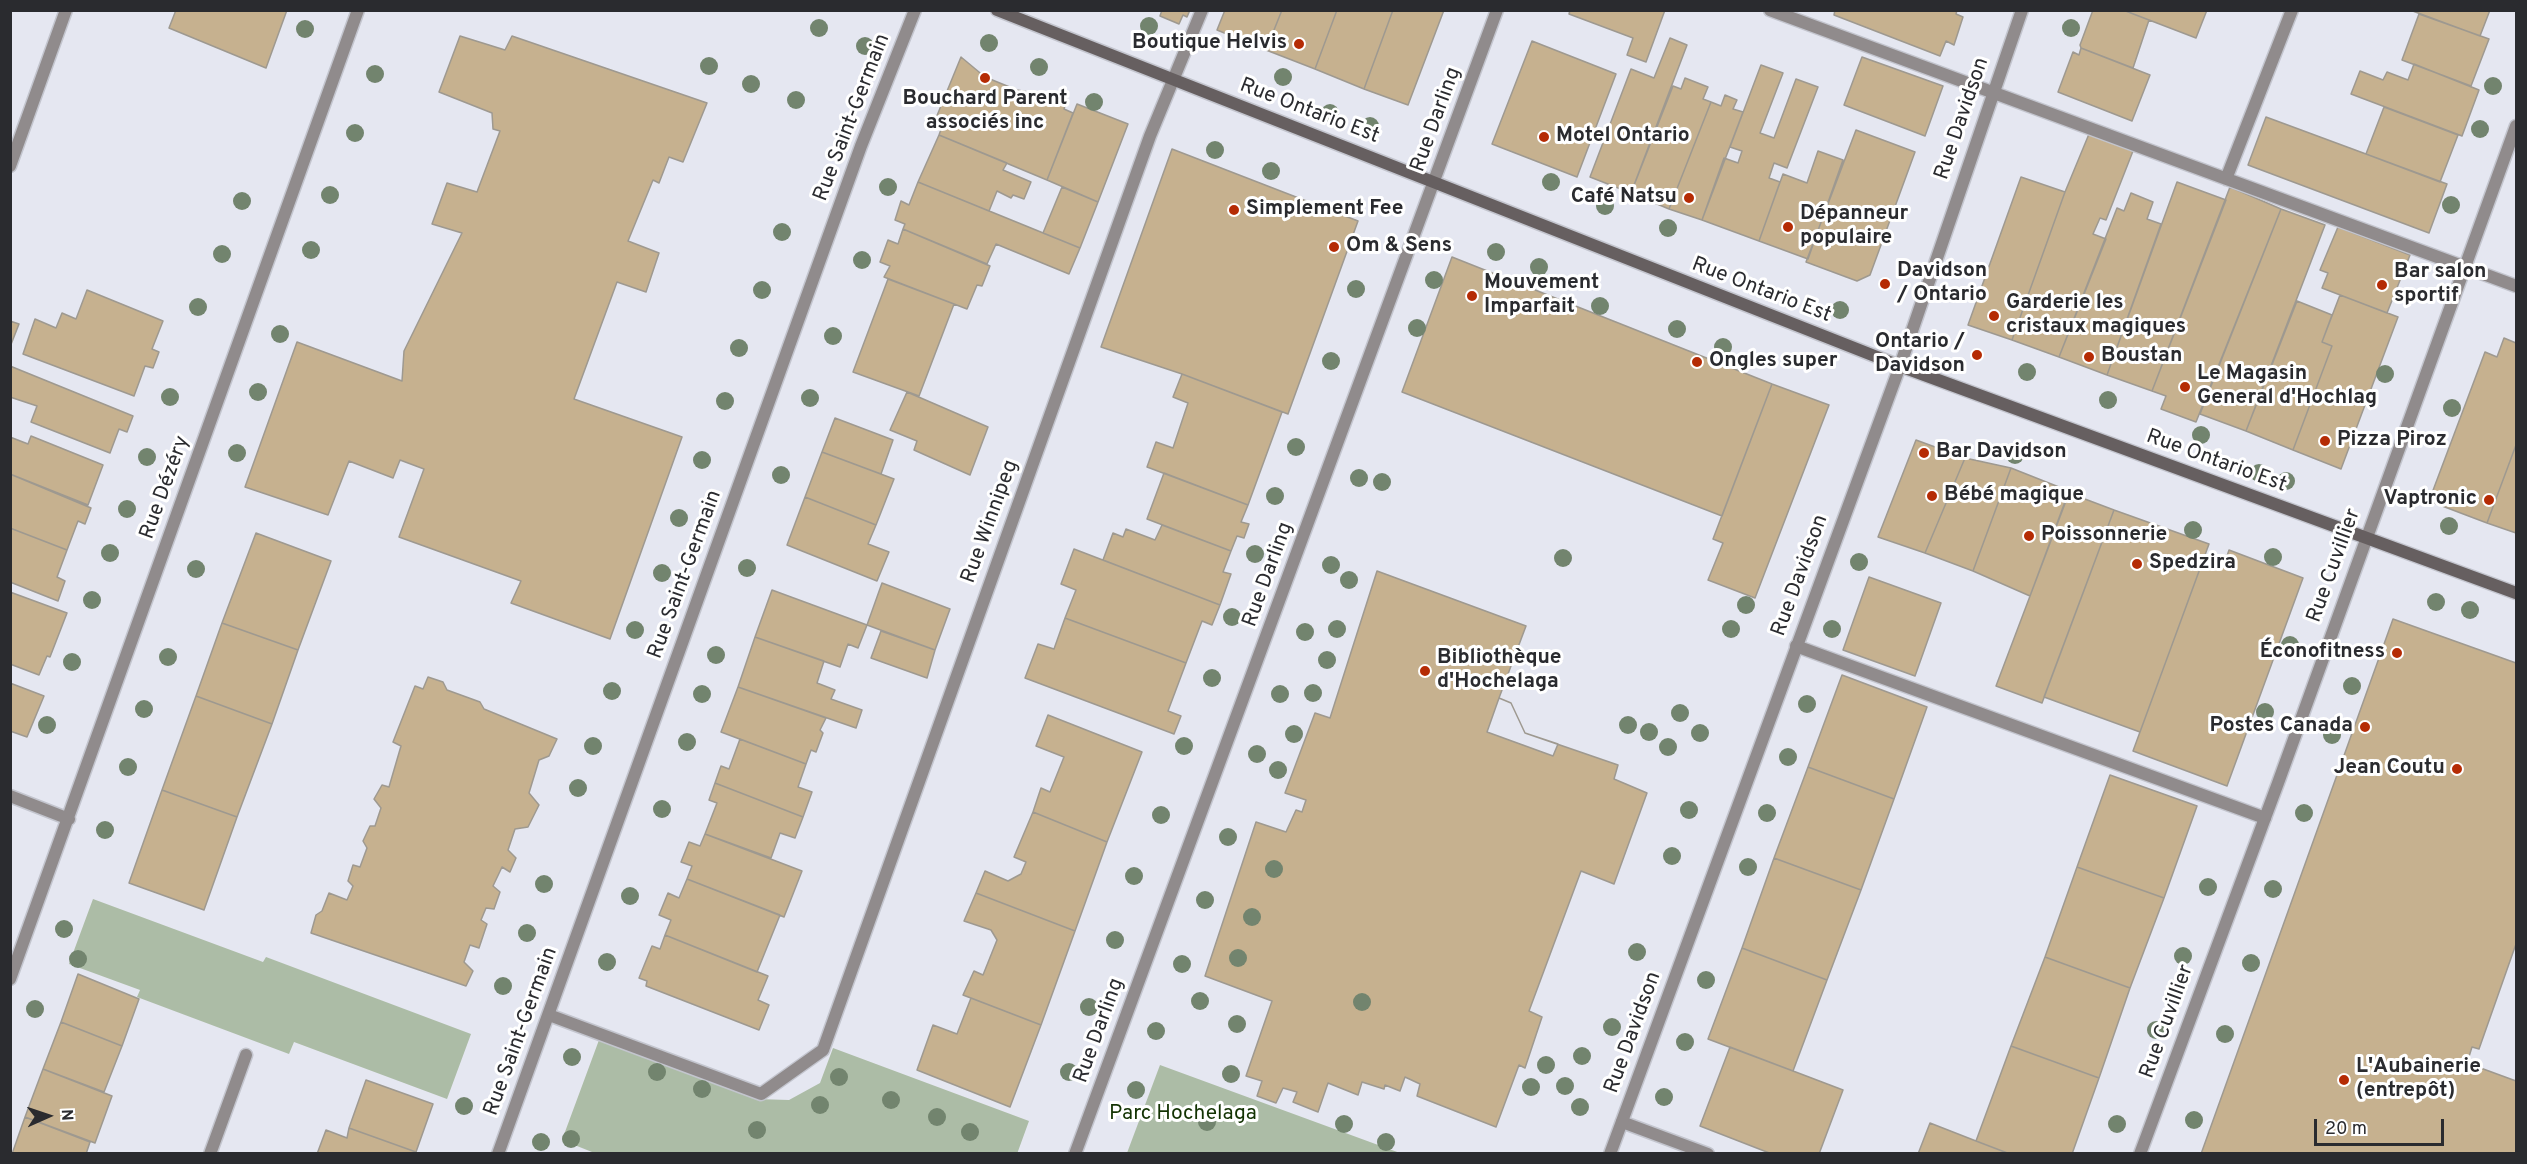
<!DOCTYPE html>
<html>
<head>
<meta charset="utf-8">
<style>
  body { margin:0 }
  #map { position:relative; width:2527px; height:1164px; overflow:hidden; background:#e5e7f1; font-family:Overpass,sans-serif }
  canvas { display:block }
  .frame { position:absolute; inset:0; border:12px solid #2a2b2f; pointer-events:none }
  .north { position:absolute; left:18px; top:1086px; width:60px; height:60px; -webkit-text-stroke:4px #fff; paint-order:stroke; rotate:87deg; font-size:16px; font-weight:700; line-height:24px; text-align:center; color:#2a2b2f }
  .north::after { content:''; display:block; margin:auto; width:21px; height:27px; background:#2a2b2f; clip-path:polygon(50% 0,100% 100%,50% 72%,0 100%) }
  .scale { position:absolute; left:2314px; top:1119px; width:130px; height:27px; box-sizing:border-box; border:3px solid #2a2b2f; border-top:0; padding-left:8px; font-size:18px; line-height:21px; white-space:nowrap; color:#2a2b2f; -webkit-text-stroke:4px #fff; paint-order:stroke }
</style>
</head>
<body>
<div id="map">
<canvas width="2527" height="1164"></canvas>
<div class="frame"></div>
<div class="north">N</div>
<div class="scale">20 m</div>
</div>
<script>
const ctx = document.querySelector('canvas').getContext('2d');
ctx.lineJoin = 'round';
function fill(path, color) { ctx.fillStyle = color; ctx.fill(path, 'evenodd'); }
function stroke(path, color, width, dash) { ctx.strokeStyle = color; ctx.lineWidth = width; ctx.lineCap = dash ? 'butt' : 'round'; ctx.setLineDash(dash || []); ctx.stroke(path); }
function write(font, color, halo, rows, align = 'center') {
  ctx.font = font + ' Overpass,sans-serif'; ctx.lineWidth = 6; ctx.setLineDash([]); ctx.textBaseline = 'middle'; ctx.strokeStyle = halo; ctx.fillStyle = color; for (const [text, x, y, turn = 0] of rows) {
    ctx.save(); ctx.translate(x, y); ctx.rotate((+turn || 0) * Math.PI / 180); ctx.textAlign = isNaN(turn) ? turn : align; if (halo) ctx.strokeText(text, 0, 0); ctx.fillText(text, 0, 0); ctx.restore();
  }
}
fill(new Path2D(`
  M93,899L263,962L266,957L471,1034L447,1099L294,1042L289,1054L137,997L140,990L69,964Z
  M599,1040L756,1099L789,1100L820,1083L833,1048L1029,1121L1017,1154H597L562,1140Z
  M1160,1065L1400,1153H1127Z`), '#acbca6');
const building = new Path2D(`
  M176,10H287L266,68L169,28Z
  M1162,10H1190L1187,17L1183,15L1179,24L1160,16Z
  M1225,10H1282L1266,50L1217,30Z
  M1282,10H1337L1315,69L1266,50Z
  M1337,10H1393L1364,89L1315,69Z
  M1393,10H1444L1408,105L1364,89Z
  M1570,10H1665L1646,62L1627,55L1633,38L1569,14Z
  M1835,10H1957L1956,14L1963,17L1954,45L1946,41L1940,56L1834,15Z
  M2093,10H2123L2149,20L2133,68L2081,48L2080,45Z
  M2123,10H2207L2196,38Z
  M2410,10H2490L2480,36Z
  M2419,14L2489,39L2471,86L2402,60Z
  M460,36L505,50L512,36L707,103L683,162L669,157L659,183L653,180L628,241L659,253L646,292L617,282L574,399L682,437L610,639L511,603L521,581L399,537L424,469L400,460L393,478L349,461L328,515L245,487L297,342L402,381L404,351L462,233L432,224L447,183L477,192L500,131L493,129L492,113L439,92Z
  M1670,38L1687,45L1631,193L1590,177L1631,69L1654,78Z
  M1532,41L1616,74L1577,177L1492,144Z
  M2081,48L2150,75L2132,121L2058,92L2073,52L2079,55Z
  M961,57L985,77L1017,90L1067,99L1064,109L1073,113L1047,180L939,135L944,121L936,118Z
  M1862,57L1943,86L1925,136L1844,105Z
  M2414,64L2479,90L2462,136L2351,94L2360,71L2383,80L2387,72L2408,80Z
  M1761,65L1783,73L1760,133L1774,138L1796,79L1818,87L1787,168L1774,163L1769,178L1780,182L1759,241L1702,220L1724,158L1738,163L1742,151L1730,147Z
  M1685,78L1708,87L1703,99L1711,102L1669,209L1631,193L1673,86L1681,89Z
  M1725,95L1737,100L1733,109L1743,112L1702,220L1669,209L1711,102L1721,106Z
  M1077,104L1128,124L1098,202L1047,180Z
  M2384,107L2458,135L2440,182L2366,154Z
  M2266,117L2447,184L2429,233L2248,165Z
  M1856,130L1915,152L1870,275L1857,281L1806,262Z
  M2089,134L2133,151L2106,220L2100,218L2093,234L2106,239L2059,357L2012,340L2065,192Z
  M939,135L1007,163L1003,170L1031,182L1024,199L1013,195L1011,198L997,191L989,211L918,182Z
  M1172,149L1358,221L1288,414L1182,374L1101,347Z
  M1818,151L1843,160L1808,259L1759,241L1783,174L1807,183Z
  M2021,177L2065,192L2012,340L1968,325Z
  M918,182L1080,248L1069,274L996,244L987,264L903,229L905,224L895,220L901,201L909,205Z
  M2177,182L2226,200L2152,391L2107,375Z
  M1062,187L1098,202L1080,248L1043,233Z
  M2230,187L2281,209L2196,422L2161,409L2166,396L2152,391Z
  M2131,193L2153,202L2147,219L2161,224L2107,375L2059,357L2117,208L2124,211Z
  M2281,209L2325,225L2246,431L2200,414Z
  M2338,227L2410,255L2387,313L2322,288L2328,273L2320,270Z
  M903,229L990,266L982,286L977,285L967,309L884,277L890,266L880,262L888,240L898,244Z
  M1452,257L1772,384L1722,516L1402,392Z
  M888,279L954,304L919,396L853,372Z
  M87,290L163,321L152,349L159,352L153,368L145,366L134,396L23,354L35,319L56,328L62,313L76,319Z
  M2340,295L2398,317L2341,469L2293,450L2332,346L2322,342Z
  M2297,301L2332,315L2322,342L2332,346L2293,450L2246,431Z
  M10,321L19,324L10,347Z
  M2504,338L2516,343V445L2487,523L2429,501L2485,352L2497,357Z
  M10,366L133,416L127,432L119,429L110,453L31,422L37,406L10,397Z
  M1182,374L1282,412L1248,505L1147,467L1156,442L1173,448L1188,403L1173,397Z
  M1772,384L1829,405L1755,598L1708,580L1723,543L1713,539Z
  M907,392L988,427L970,475L914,450L917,441L890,430Z
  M835,418L893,440L881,474L822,452Z
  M31,436L103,465L88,505L10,474V437L28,444Z
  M1916,440L1965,458L1925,553L1878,537Z
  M2516,445V533L2487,523Z
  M822,452L894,479L876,525L805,497Z
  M1965,458L2011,468L1973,571L1925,553Z
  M2011,468L2069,491L2030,596L1973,571Z
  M1164,473L1248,505L1241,522L1249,524L1244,538L1237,536L1231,551L1147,519Z
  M10,474L91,508L85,524L78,521L67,550L10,528Z
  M2069,493L2114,510L2042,703L1996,686Z
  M805,497L876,525L868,544L889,552L877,581L787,545Z
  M2114,510L2209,544L2140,732L2044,697Z
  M1162,525L1231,551L1223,572L1231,574L1220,605L1103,560L1113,533L1123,537L1126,529L1155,540Z
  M10,528L67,550L57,577L65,581L58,601L10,582Z
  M256,533L331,561L298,650L222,623Z
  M1074,549L1220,605L1212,625L1202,621L1186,663L1065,618L1076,590L1061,584Z
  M2229,550L2303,578L2227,786L2133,751L2205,555L2225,562Z
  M1377,571L1526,626L1499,698L1511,703L1525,733L1618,765L1614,779L1647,793L1614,884L1581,871L1529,1011L1542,1017L1525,1068L1519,1065L1496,1127L1417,1096L1420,1084L1405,1077L1400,1091L1385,1085L1384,1089L1362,1082L1358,1095L1328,1083L1318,1112L1293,1102L1297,1092L1283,1088L1276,1103L1257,1096L1262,1081L1246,1076L1272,1001L1205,976L1256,822L1286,832L1296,810L1302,812L1306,800L1285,793L1315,713L1330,718Z
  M1869,577L1941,603L1915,676L1843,650Z
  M882,583L950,609L935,650L867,625Z
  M772,590L867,625L858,648L848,644L840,667L755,637Z
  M10,592L67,613L50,657L47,656L39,675L10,664Z
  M1065,618L1186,663L1168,711L1181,716L1174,734L1025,678L1038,644L1054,649Z
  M2393,619L2516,663V944L2479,1049L2472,1047L2467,1063L2516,1081V1154H2201Z
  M222,623L298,650L272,724L196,696Z
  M881,631L935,650L927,678L871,658Z
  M755,637L824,661L817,683L835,690L831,699L862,710L856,728L738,687Z
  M1842,675L1927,707L1894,799L1808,767Z
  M428,677L443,682L447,690L480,702L484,709L557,739L549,756L539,760L529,793L539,805L528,827L515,829L508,850L516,858L510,872L502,867L493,886L500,892L494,909L486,908L481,920L487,924L479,948L470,945L464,962L473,971L466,986L311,933L316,915L322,911L329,893L347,900L353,886L348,881L353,865L360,867L367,848L363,841L370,826H375L381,808L374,799L382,785L389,787L401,746L393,742L415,686L423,689Z
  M10,683L44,696L27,737L10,731Z
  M738,687L826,718L820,730L823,733L816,752L811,750L806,764L721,732Z
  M196,696L272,724L237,817L162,790Z
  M1499,698L1511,703L1525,733L1558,744L1553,756L1487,732Z
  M1048,715L1142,752L1107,842L1033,812L1041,788L1050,792L1064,757L1036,746Z
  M740,739L806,764L798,787L812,792L803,817L715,783L721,766L729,769Z
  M1808,767L1894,799L1861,890L1774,858Z
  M2110,775L2197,806L2164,898L2077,867Z
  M715,783L803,817L795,838L780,833L771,858L705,834L717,803L709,800Z
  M162,790L237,817L204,910L129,883Z
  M1033,812L1107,842L1075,931L976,893L985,871L1008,881L1021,874L1026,862L1014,857Z
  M705,834L802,871L784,917L687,879L692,866L681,862L689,842L700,846Z
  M1774,858L1861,890L1827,980L1742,948Z
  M2077,867L2164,898L2130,988L2045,957Z
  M687,879L780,915L757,972L665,935L671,920L659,915L668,893L679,898Z
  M976,893L1075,931L1041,1025L963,995L974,971L983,975L997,940L991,930L964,921Z
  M665,935L768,976L758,1000L769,1005L759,1030L646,986L647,981L639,978L652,946L660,949Z
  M1742,948L1827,980L1793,1071L1708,1039Z
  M2045,957L2130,988L2099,1078L2011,1046Z
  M78,974L139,999L122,1046L61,1022Z
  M971,998L1041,1025L1010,1107L917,1070L933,1025L957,1034Z
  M61,1022L122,1046L104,1092L43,1069Z
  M2011,1046L2099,1078L2072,1154H2010L1976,1141Z
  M1730,1047L1843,1090L1819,1154H1772L1700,1126Z
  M43,1069L112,1096L95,1143L25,1117Z
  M366,1080L433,1104L416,1152L349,1128Z
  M25,1117L90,1142L86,1154H12Z
  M1930,1123L1976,1141L2010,1154H1918Z
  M349,1128L416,1152L415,1154H317L326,1130L347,1138Z`);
fill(building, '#c6b18f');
stroke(building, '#9e9990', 1.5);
const lane = new Path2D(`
  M1770,10L2516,286
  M10,166L66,10
  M2226,179L2292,10
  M1796,646L2265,818
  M549,1015L761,1094L823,1050L1150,136L1202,10
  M1622,1122L1708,1154
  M210,1154L246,1055`);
const street = new Path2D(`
  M10,796L69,819
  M10,979L358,10
  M498,1154L861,146L915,10
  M1075,1154L1497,10
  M1610,1154L1900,366L2022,10
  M2140,1154L2278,783L2516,126`);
const secondary = new Path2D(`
  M997,10L1900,366L2516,593`);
stroke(lane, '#c3c5ce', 15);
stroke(street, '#c3c5ce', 15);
stroke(secondary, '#c3c5ce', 15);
stroke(lane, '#908b8c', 12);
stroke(street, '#908b8c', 12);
stroke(secondary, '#665f60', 12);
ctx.fillStyle = '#72846e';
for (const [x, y] of [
  [1149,26],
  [819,28],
  [2071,28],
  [305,29],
  [989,43],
  [865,46],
  [709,66],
  [1039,67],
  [375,74],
  [1283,77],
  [751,84],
  [2493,86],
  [796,100],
  [1094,102],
  [1330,113],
  [1370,126],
  [2480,129],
  [355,133],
  [1215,150],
  [1271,171],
  [1551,182],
  [888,187],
  [330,195],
  [242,201],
  [2451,205],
  [1605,206],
  [1668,228],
  [782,232],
  [311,250],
  [1496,252],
  [222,254],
  [862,260],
  [1539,267],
  [1434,280],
  [1356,289],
  [762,290],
  [1600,306],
  [198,307],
  [1840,310],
  [1417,328],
  [1677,329],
  [280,334],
  [833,336],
  [1723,347],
  [739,348],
  [1331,361],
  [2027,372],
  [2385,374],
  [258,392],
  [170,397],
  [810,398],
  [2108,400],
  [725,401],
  [2452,408],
  [2201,435],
  [1296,447],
  [237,453],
  [2015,455],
  [147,457],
  [702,460],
  [2259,473],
  [781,475],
  [1359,478],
  [2286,481],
  [1382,482],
  [1275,496],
  [127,509],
  [679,518],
  [2449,526],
  [2193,530],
  [110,553],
  [1255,554],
  [2273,557],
  [1563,558],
  [1859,562],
  [1331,565],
  [747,568],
  [196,569],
  [662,573],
  [1349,580],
  [92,600],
  [2436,602],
  [1746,605],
  [2470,610],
  [1232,617],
  [1337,629],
  [1731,629],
  [1832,629],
  [635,630],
  [1305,632],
  [2290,645],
  [716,655],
  [168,657],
  [1327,660],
  [72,662],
  [1212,678],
  [2352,686],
  [612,691],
  [1313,693],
  [702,694],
  [1280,694],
  [1807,704],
  [144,709],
  [2265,712],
  [1680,713],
  [47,725],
  [1628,725],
  [1649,732],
  [1700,733],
  [1294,734],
  [2332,735],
  [687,742],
  [593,746],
  [1184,746],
  [1668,747],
  [1257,754],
  [1788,757],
  [128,767],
  [1278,770],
  [578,788],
  [662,809],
  [1689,810],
  [1767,813],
  [2304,813],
  [1161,815],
  [105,830],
  [1228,837],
  [1672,856],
  [1748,867],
  [1274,869],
  [1134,876],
  [544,884],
  [2208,887],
  [2273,889],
  [630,896],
  [1205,900],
  [1252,917],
  [64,929],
  [527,933],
  [1115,940],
  [1637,952],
  [2183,956],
  [1238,958],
  [78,959],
  [607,962],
  [2251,963],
  [1182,964],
  [1706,980],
  [503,986],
  [1200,1001],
  [1362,1002],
  [1089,1007],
  [35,1009],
  [1237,1024],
  [1612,1027],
  [2156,1030],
  [1156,1031],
  [2225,1034],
  [1685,1042],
  [1582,1056],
  [572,1057],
  [1546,1065],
  [657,1072],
  [1069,1072],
  [1231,1074],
  [839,1077],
  [1565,1086],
  [1531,1087],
  [702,1089],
  [1136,1090],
  [1664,1097],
  [891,1100],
  [820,1105],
  [464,1106],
  [1580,1107],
  [937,1117],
  [2194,1120],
  [1207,1122],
  [1344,1124],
  [2117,1124],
  [757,1130],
  [970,1132],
  [571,1139],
  [541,1142],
  [1386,1142]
]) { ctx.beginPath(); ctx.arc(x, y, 9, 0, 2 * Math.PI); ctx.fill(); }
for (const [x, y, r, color] of [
  [1299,44,6,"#b52b04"],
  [985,78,6,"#b52b04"],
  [1544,137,6,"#b52b04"],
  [1689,198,6,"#b52b04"],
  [1234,210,6,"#b52b04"],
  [1788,227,6,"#b52b04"],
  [1334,247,6,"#b52b04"],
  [1885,284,6,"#b52b04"],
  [2382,285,6,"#b52b04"],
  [1472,296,6,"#b52b04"],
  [1994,316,6,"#b52b04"],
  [1977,355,6,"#b52b04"],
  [2089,357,6,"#b52b04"],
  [1697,362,6,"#b52b04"],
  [2185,387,6,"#b52b04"],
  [2325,441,6,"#b52b04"],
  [1924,453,6,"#b52b04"],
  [1932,496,6,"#b52b04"],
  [2489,500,6,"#b52b04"],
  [2029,536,6,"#b52b04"],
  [2137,564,6,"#b52b04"],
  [2397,653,6,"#b52b04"],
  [1425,671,6,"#b52b04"],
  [2365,727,6,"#b52b04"],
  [2457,769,6,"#b52b04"],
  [2344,1080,6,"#b52b04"]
]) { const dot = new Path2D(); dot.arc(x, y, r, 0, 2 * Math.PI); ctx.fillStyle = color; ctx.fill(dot); stroke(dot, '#fff', 2); }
write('bold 21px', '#2a2b2f', '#fff', [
  ["Boutique Helvis",1287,44,"right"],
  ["Bouchard Parent",985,100,"center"],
  ["associés inc",985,124,"center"],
  ["Motel Ontario",1556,137],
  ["Café Natsu",1677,198,"right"],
  ["Simplement Fee",1246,210],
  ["Dépanneur",1800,215],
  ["populaire",1800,239],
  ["Om & Sens",1346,247],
  ["Davidson",1897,272],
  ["/ Ontario",1897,296],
  ["Bar salon",2394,273],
  ["sportif",2394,297],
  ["Mouvement",1484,284],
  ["Imparfait",1484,308],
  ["Garderie les",2006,304],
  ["cristaux magiques",2006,328],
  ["Ontario /",1965,343,"right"],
  ["Davidson",1965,367,"right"],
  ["Boustan",2101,357],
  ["Ongles super",1709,362],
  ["Le Magasin",2197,375],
  ["General d'Hochlag",2197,399],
  ["Pizza Piroz",2337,441],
  ["Bar Davidson",1936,453],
  ["Bébé magique",1944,496],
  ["Vaptronic",2477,500,"right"],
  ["Poissonnerie",2041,536],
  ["Spedzira",2149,564],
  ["Éconofitness",2385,653,"right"],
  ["Bibliothèque",1437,659],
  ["d'Hochelaga",1437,683],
  ["Postes Canada",2353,727,"right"],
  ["Jean Coutu",2445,769,"right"],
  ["L'Aubainerie",2356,1068],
  ["(entrepôt)",2356,1092]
], 'left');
write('21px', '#2a2b2f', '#fff', [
  ["Rue Ontario Est",1309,112,21],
  ["Rue Saint-Germain",853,118,-69],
  ["Rue Davidson",1963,119,-71],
  ["Rue Darling",1437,120,-70],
  ["Rue Ontario Est",1761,291,21],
  ["Rue Ontario Est",2216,462,20],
  ["Rue Dézéry",166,488,-70],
  ["Rue Winnipeg",991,522,-70],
  ["Rue Cuvillier",2335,566,-70],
  ["Rue Saint-Germain",686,575,-70],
  ["Rue Darling",1269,575,-70],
  ["Rue Davidson",1801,576,-70],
  ["Rue Cuvillier",2168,1022,-70],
  ["Rue Darling",1100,1031,-70],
  ["Rue Saint-Germain",522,1032,-70],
  ["Rue Davidson",1634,1033,-70]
]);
write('21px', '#133303', '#fff', [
  ["Parc Hochelaga",1183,1115]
]);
</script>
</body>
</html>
